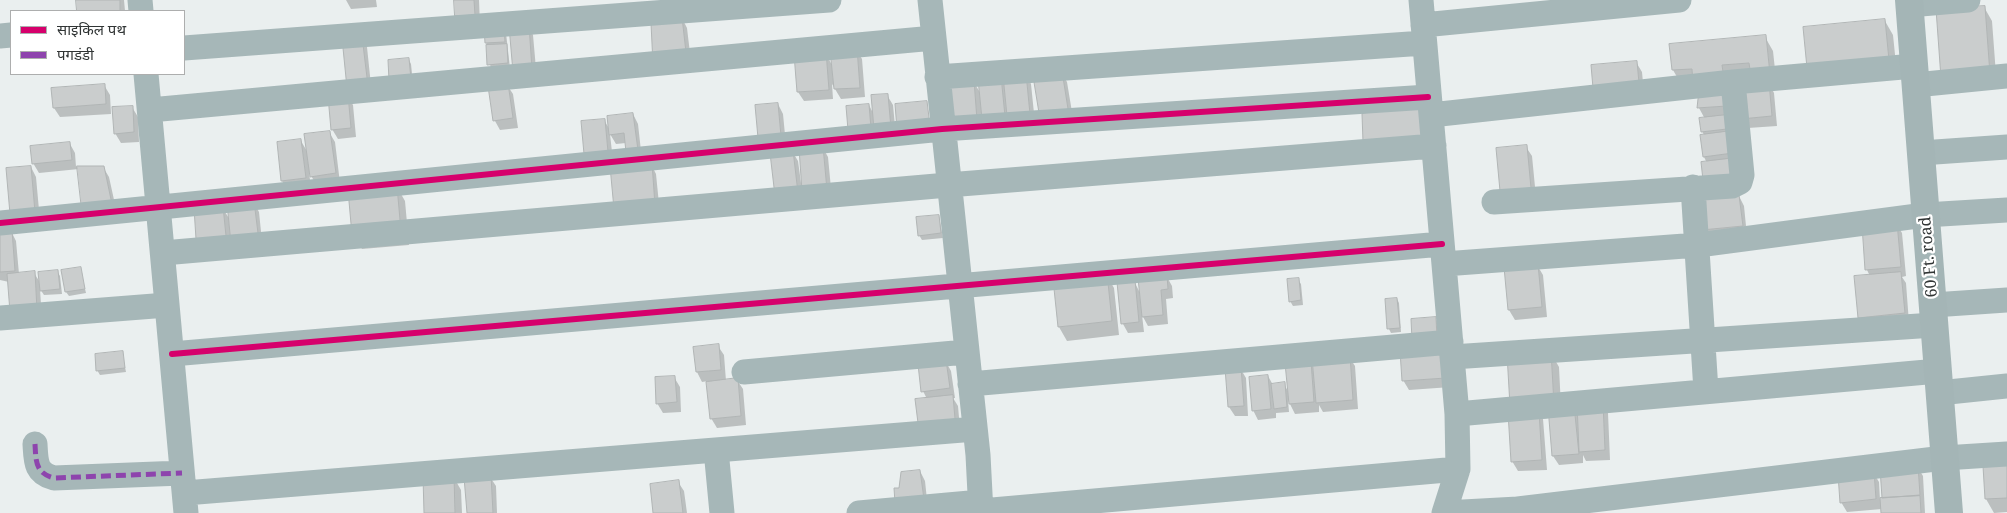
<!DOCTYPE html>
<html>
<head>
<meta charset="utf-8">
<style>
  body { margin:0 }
  #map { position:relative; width:2007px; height:513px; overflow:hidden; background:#eaefef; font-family:"Noto Serif","Noto Sans Devanagari",serif }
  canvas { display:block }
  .legend { position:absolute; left:10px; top:10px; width:175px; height:65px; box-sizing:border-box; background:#fff; border:1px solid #adaeae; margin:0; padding:6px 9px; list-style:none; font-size:15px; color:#313535 }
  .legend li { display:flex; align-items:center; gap:10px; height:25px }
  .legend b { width:25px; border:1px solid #adaeae }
</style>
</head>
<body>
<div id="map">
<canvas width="2007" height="513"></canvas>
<ul class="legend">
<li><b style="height:6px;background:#d6006c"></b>साइकिल पथ</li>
<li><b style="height:6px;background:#8e44ad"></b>पगडंडी</li>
</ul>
</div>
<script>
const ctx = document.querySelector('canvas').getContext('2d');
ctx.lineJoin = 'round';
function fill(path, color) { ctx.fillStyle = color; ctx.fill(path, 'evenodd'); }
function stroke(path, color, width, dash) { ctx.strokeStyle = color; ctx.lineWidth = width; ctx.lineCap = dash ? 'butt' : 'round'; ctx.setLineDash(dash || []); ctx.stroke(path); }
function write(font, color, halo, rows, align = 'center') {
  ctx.font = font + ' "Noto Serif",serif'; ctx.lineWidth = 4.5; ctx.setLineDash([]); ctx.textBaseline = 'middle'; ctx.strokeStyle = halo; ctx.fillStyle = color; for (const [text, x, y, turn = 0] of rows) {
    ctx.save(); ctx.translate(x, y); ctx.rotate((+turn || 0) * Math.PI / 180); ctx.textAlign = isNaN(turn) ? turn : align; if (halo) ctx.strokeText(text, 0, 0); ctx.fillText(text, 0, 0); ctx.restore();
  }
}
fill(new Path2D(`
  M77,0H124L125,11H78Z
  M346,0H376L377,7L351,9Z
  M455,0H479L480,25Z
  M1984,7L1992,21L1997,88L1950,92Z
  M682,18L687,28L692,70L652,24Z
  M1885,21L1893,35L1897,74L1804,29Z
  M528,25L533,35L537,80L519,81Z
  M506,33L510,68L491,69L486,42Z
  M1765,37L1773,51L1777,88L1772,89L1774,93L1777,126L1748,128L1752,77L1739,170L1707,163L1704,157V135L1702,131L1705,119L1699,108L1701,92L1681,84L1673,70L1670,46Z
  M343,39L367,47L372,95Z
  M856,49L862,59L865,97L841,99L832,84L833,99L804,101L798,92L825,52L833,67Z
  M409,60L411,64L413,83L393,85Z
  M1636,62L1642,72L1644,93L1600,97Z
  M1061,72L1067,82L1074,124L1046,129Z
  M1026,74L1031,84L1035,123L989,128L981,114L982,129L953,132L973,81L981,94Z
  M104,85L110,95L111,114L60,117L54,108Z
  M507,85L513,94L518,128L500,130L495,121Z
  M887,95L893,105L896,137L855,139L869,105L874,115Z
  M347,96L353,105L356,137L338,139L332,129Z
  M778,104L783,114L786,145L759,137Z
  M132,107L138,117L139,142L121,143L115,133Z
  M633,114L638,124L642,160L626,143L616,144L610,134L613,161L591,164L604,120L610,130Z
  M329,132L335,142L340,183L317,186L309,172L311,188L288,190L282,181L301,141L308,153Z
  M70,144L75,153L76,167H103L109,177L118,218L79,169L39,173L33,163Z
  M1526,147L1532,156L1536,197L1497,149Z
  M823,148L828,157L832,199L782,205L792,151L798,161L801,183H803Z
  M651,164L656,174L660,214L615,208Z
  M31,167L36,177L40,221L8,169Z
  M397,187L405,201L409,245L362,249L353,235Z
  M1739,196L1744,206L1747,236L1709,240L1700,201Z
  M254,203L259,212L263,251L203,248L222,207L230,220Z
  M939,216L943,238L922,240L919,235Z
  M1896,223L1902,233L1906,276L1902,277L1906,283L1909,323L1864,327L1870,276L1867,270Z
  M11,231L16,241L19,274L34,273L41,284L57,271L60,276L62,294L44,295L40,289L42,320L9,282L0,280V232Z
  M1537,265L1543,275L1547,317L1515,320L1509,310L1505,268Z
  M80,268L86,293L69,296L66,292Z
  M1106,274L1114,288L1119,335L1067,341L1059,327L1054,280Z
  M1167,277L1172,286L1173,298L1166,299L1168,324L1148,326L1142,315L1144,332L1128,333L1123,324L1134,281L1140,293Z
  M1298,280L1301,284L1303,305L1293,306L1290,301Z
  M1397,299L1399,303L1401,332L1391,333L1389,329Z
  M1435,318L1441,328L1451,387L1409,390L1403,380Z
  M718,346L724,355L726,381L737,380L743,389L746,425L717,428L711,418L708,381L702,382L697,372Z
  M122,352L126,372L100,375L97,370Z
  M1551,353L1559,367L1561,407L1608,413L1610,460L1586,461L1583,455V463L1559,465L1553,456L1550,418L1543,419L1547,470L1518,471L1512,461Z
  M1349,357L1355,366L1358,409L1323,412L1319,405V412L1295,414L1288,400L1289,412L1276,413V418L1258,420L1253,410L1268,376L1273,385L1284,384L1289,393L1310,363L1315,370Z
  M946,362L951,371L955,398H953L958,406L960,429L927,399L923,391Z
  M1240,368L1246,378L1248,416H1235L1229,407Z
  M674,377L680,387L681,412L663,413L657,403Z
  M1917,466L1923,476L1925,513H1882V509L1847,512L1841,502L1873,472L1879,482L1880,500L1883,499Z
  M2007,466V512L1994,513L1986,499Z
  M920,471L925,481L928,509L901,489Z
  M453,476L461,490L462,513H426Z
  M490,477L496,486L497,513H468Z
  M678,482L684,491L687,513H655Z`), '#0003');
const building = new Path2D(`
  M76,0H120V11H77Z
  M454,0H474L475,15L455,16Z
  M1985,6L1990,74L1941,78L1936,9Z
  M682,17L687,61L653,64L651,23Z
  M1885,19L1889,60L1807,68L1803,27Z
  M529,24L532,70L513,72L509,26Z
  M504,27L505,42L485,43L484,28Z
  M1766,35L1770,74L1751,76L1749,63L1722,65L1724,79L1693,82L1692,69L1672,70L1669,44Z
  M362,36L368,86L347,88L342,38Z
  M507,44L508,63L487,65L486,45Z
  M857,48L860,88L834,89L830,50Z
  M826,51L829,90L797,92L794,54Z
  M409,58L411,79L389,80L388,60Z
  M1637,61L1639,83L1593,88L1591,65Z
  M1062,71L1069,115L1040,119L1033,76Z
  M1026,73L1030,114L1007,116L1003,75Z
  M1001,76L1005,116L982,119L978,79Z
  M974,80L977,120L946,123L943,82Z
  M1769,82L1772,116L1741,119L1739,85Z
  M508,83L513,118L493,121L488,86Z
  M105,84L106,104L53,108L51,88Z
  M1724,87L1727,106L1697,108L1699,90Z
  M348,94L351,128L331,130L328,96Z
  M888,94L891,128L874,129L871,95Z
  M927,101L930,126L897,129L895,104Z
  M778,103L781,136L758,138L755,105Z
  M869,104L871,128L848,130L846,106Z
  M133,106L134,132L114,134L112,107Z
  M1421,106L1423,140L1363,142L1362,114Z
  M633,113L638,150L626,152L624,133L609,135L607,116Z
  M1726,115L1727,129L1701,132L1699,118Z
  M605,119L608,152L584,154L581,121Z
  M330,131L336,173L310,177L304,134Z
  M1731,131L1733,153L1703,157L1700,135Z
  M301,139L306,178L281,181L277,142Z
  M70,142L72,160L32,164L30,146Z
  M1527,145L1531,188L1500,191L1496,148Z
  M823,146L827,190L802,191L799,148Z
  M793,150L798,193L775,196L770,153Z
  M1735,158L1737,177L1703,180L1701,162Z
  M652,163L655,205L614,209L610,166Z
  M31,166L35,212L10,214L6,168Z
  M77,166H104L113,209L82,210Z
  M397,186L401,231L352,235L348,190Z
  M1739,195L1743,226L1702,230L1698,199Z
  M254,201L259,241L231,244L227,203Z
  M223,206L226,236L196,239L194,208Z
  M939,215L941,233L918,236L916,217Z
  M1897,222L1901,267L1865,270L1862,225Z
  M12,230L15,271L0,272V231Z
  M1538,264L1542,307L1508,310L1504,267Z
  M81,267L85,289L65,292L61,270Z
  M58,270L60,289L40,291L38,272Z
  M35,271L37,310L10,312L7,274Z
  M1901,272L1905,313L1858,318L1854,276Z
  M1107,273L1112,321L1058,327L1053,279Z
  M1167,275L1168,289L1161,290L1163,315L1142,317L1138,278Z
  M1299,278L1301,300L1289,302L1287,279Z
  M1135,280L1139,322L1121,324L1117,282Z
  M1397,298L1400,328L1387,329L1385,299Z
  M1436,317L1437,338L1412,340L1411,319Z
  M719,344L721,370L696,372L693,347Z
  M1444,348L1446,378L1402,381L1400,351Z
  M123,351L125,368L96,371L95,354Z
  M1551,351L1554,404L1510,406L1507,354Z
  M1350,355L1353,400L1316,403L1312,358Z
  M946,360L950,388L921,392L918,364Z
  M1311,361L1314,402L1289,404L1285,363Z
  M1241,367L1244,406L1228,407L1225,368Z
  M1268,375L1271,409L1252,411L1249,377Z
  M675,376L677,402L656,404L655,377Z
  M738,378L741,416L710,419L706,382Z
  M1285,382L1287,407L1274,409L1271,384Z
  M953,395L955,419L918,423L915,399Z
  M1603,402L1605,450L1579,452L1577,403Z
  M1574,405L1579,454L1552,456L1548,407Z
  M1539,411L1542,460L1511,462L1508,412Z
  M1918,465L1920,495L1882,498L1880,468Z
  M2007,465V498L1985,499L1983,466Z
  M920,470L924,499L895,503L894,488H899L901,472Z
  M1874,471L1876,499L1840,503L1838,474Z
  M454,475L455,513H424L423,476Z
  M491,475L493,513H467L464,477Z
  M679,480L683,513H653L650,484Z
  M1920,496L1921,513H1881L1880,498Z`);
fill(building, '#cacdcd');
stroke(building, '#b1b5b5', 1);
stroke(new Path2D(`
  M140,0L141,11
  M930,0L978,455L981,513
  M1421,0L1457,414L1458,469L1444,513
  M1909,5L1968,0
  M1423,25L1679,0
  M0,36L11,35
  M184,48L829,0
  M146,74L186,513
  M937,77L1424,43
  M1915,85L2007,76
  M150,110L934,38
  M1431,115L1733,82L1914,66
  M1921,153L2007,147
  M1693,187L1706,391
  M1494,202L1732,186L1740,182L1742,175L1733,82
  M0,223L942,129L1428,97
  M163,253L948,185L1434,146
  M1444,264L1698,245L1925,215L2007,210
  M1933,305L2007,300
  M0,318L167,305
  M172,354L1442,244
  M1452,357L1934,325
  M744,372L966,352
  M970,384L1451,342
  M1939,393L2007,386
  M1457,414L1938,371
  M35,444C36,461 35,473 54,478L182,473
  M716,450L722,513
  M185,493L975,429
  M981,511L1458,469
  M859,513L981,502
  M1445,513L1518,509
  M1519,513L1518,509L1944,458L2007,454`), '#a6b7b8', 25);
stroke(new Path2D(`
  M1909,0L1949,513`), '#a4b5b6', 28);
stroke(new Path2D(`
  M35,444C36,461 35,473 54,478L182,473`), '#8e44ad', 5, [10, 5]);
stroke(new Path2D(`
  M0,223L942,129L1428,97
  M172,354L1442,244`), '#d6006c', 6);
write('16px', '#313535', '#fff', [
  ["60 Ft. road",1929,257,-95]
]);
</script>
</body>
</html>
